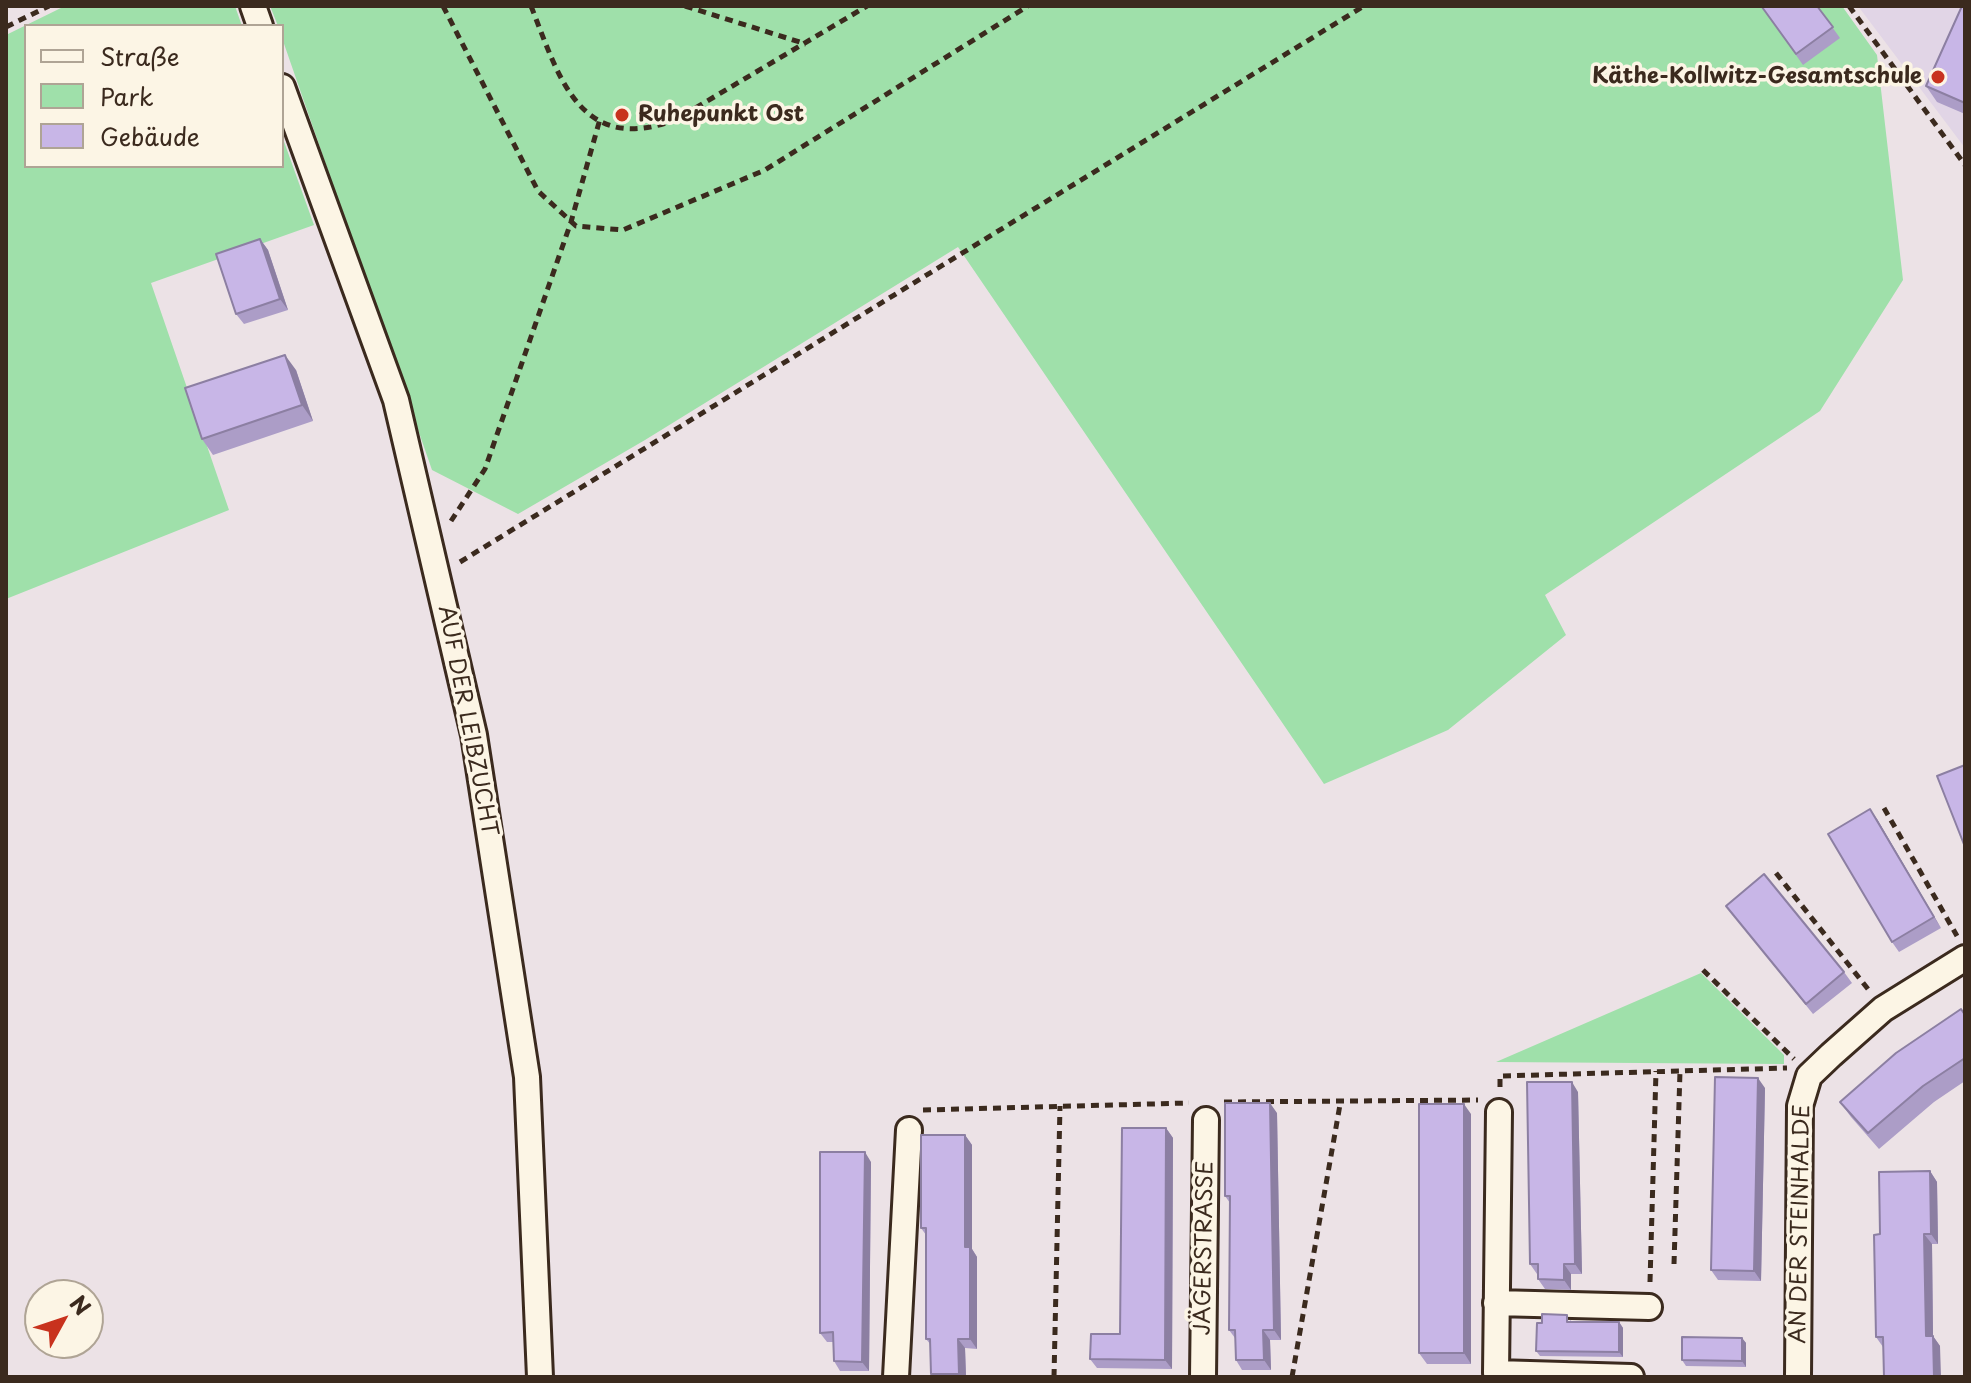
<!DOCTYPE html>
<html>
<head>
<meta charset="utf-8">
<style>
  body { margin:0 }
  #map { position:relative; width:1971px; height:1383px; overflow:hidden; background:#ece2e6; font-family:"Playpen Sans",sans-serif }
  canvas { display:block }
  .frame { position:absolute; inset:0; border:8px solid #3b2a1e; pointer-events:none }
  .legend { position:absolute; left:24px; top:24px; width:260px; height:144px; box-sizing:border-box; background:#fcf5e5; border:2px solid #afa495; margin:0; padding:10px 14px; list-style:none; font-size:24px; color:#3b2a1e }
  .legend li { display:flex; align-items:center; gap:16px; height:40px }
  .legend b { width:40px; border:2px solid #afa495 }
  .north { position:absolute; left:24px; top:1279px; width:80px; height:80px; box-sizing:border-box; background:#fcf5e5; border:2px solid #afa495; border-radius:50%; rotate:50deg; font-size:22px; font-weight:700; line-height:32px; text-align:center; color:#3b2a1e }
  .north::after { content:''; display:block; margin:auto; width:28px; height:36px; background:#c8321e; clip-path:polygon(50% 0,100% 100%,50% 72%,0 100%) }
</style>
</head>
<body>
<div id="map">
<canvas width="1971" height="1383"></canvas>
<div class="frame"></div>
<ul class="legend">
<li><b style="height:10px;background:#fcf5e5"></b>Straße</li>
<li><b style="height:22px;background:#9fe0aa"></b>Park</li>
<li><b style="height:22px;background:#c8b6e7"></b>Gebäude</li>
</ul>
<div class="north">N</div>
</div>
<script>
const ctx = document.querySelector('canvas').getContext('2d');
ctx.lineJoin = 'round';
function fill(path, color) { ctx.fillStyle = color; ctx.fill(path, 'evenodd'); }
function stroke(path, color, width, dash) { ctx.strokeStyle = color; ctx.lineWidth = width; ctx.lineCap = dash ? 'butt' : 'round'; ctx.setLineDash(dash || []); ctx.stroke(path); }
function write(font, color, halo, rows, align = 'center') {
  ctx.font = font + ' "Playpen Sans",sans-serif'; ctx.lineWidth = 7; ctx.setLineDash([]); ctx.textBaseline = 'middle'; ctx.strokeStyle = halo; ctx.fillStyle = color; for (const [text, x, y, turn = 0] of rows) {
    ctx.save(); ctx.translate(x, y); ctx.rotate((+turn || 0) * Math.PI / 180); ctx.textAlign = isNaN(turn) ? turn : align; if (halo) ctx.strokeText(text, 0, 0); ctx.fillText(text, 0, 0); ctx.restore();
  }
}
fill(new Path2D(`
  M1858,6H1965V148Z`), '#e1d5e6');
fill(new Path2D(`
  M65,6H235L242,26H26V166H282V136L314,225L151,283L229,510L6,599V35Z
  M270,6H1842L1877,55L1903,280L1820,411L1545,595L1566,635L1448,730L1324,784L958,247L645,440L518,514L432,470L282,38V26H278Z
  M1701,973L1784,1055V1064L1496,1062Z`), '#9fe0aa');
const minor = new Path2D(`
  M253,6L260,26
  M282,87L396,400L474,735L527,1077L540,1377
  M1499,1112L1496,1373L1631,1377
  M1496,1303L1649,1307
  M896,1377L909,1130
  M1203,1377L1206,1120
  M1798,1377L1800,1106L1809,1076L1831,1055L1883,1009L1965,958`);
stroke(minor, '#3b2a1e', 30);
stroke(new Path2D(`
  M443,6L538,191L576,226L623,230L765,170L1028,6
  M531,6C559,77 580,157 677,119L867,6
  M685,6L806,44
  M1849,6L1965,165
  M6,27L49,6
  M451,521L485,469L571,222L600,119
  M460,562L1364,6
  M1884,808L1957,936
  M1776,873L1868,989
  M1703,970L1794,1059
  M1500,1087V1076L1787,1068
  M1224,1102L1478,1100
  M923,1110L1189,1103
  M1674,1264L1680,1071
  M1650,1282L1656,1071
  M1054,1377L1060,1106
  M1292,1377L1341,1099`), '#3b2a1e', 5, [8, 6]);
stroke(minor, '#fcf5e5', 24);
fill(new Path2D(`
  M1817,6L1840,38L1803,65L1762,7Z
  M1965,6V114L1937,102L1926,86Z
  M260,239L268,250L288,310L244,324L236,314Z
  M296,370L313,421L213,455L202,439Z
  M1877,819L1941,928L1899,952L1892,942Z
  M1726,906L1844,972L1852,983L1813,1014Z
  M1965,1015V1081L1934,1102L1879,1149L1851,1117L1840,1102Z
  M1765,1088L1761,1281L1718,1280L1711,1270Z
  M1578,1092L1582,1274H1571V1290L1545,1289L1538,1279L1537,1274L1530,1264Z
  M1277,1113L1281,1340H1270L1271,1370H1242L1236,1360L1235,1338L1229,1330L1230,1203L1225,1196Z
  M1471,1114V1364H1427L1419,1353Z
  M1166,1128L1173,1138L1172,1369L1097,1368L1090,1359L1120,1334Z
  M965,1135L972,1145V1249L977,1257V1349L965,1348L966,1377H933L931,1374V1345L926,1339V1235L921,1228Z
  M871,1162L869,1371H840L834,1361L833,1342H827L820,1333Z
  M1930,1171L1937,1182L1938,1244H1932L1933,1336L1940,1346L1883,1347L1876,1337L1880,1234Z
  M1571,1320V1322H1619L1623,1328V1357L1540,1356L1536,1351Z
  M1742,1338L1746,1343V1367L1686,1366L1682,1360Z`), '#ac9dc7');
fill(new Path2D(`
  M260,239L268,250L288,310L280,299Z
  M285,355L296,370L313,421L302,405Z
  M1870,809L1877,819L1941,928L1934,917Z
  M1758,1078L1765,1088L1761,1281L1754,1271Z
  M1572,1082L1578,1092L1582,1274L1575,1264Z
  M1270,1103L1277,1113L1281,1340L1274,1330Z
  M1464,1104L1471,1114V1364L1464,1353Z
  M1166,1128L1173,1138L1172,1369L1165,1360Z
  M965,1135L972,1145V1249L977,1257V1349L970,1339L965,1247Z
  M865,1152L871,1162L869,1371L862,1362Z
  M1930,1171L1937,1182L1938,1244L1931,1234Z
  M1924,1234L1932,1244L1933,1336L1940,1346L1941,1377H1934L1926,1336Z
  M1564,1264L1571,1274V1290L1564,1280Z
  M1619,1322L1623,1328V1357L1619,1352Z
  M1263,1330L1270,1340L1271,1370L1264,1360Z
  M1742,1338L1746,1343V1367L1742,1361Z
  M958,1339L965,1348L966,1377H961L959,1374Z`), '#8c7fa2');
const building = new Path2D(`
  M1763,6H1817L1833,27L1796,54L1762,7Z
  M1962,6H1965V103L1926,86Z
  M260,239L280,299L236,314L216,254Z
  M285,355L302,405L202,439L185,388Z
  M1965,765V847L1937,776Z
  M1870,809L1934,917L1892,942L1828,834Z
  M1764,874L1844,972L1806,1004L1726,906Z
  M1961,1009L1965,1015V1058L1923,1086L1868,1133L1840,1102L1896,1053Z
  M1715,1077L1758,1078L1754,1271L1711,1270Z
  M1527,1082H1572L1575,1264H1564V1280L1538,1279V1264H1530Z
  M1225,1103H1270L1274,1330H1263L1264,1360H1236L1235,1330H1229L1230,1196H1225Z
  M1419,1104H1464V1353H1419Z
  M1122,1128H1166L1165,1360L1090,1359L1091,1334H1120Z
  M921,1135H965V1247H970V1339H958L959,1374H931L930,1339H926V1228H921Z
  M820,1152H865L862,1362L834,1361L833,1332L820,1333Z
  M1930,1171L1931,1234H1924L1926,1336H1933L1934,1377H1884L1883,1337H1876L1874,1235L1880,1234L1879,1172Z
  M1542,1314L1567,1315V1322H1619V1352L1536,1351L1537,1323H1542Z
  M1682,1337L1742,1338V1361L1682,1360Z`);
fill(building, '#c8b6e7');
stroke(building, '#8c7fa2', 2);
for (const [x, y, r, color] of [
  [1938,77,8,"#c8321e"],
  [622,115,8,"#c8321e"]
]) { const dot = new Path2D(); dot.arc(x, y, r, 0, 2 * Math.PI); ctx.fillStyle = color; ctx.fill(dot); stroke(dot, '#fcf5e5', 3); }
write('bold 22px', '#3b2a1e', '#fcf5e5', [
  ["Käthe-Kollwitz-Gesamtschule",1922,77],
  ["Ruhepunkt Ost",638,115,"left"]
], 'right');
write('22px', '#3b2a1e', '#fcf5e5', [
  ["AUF DER LEIBZUCHT",467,721,79],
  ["AN DER STEINHALDE",1801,1224,-89],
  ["JÄGERSTRASSE",1205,1248,-89]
]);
</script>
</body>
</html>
